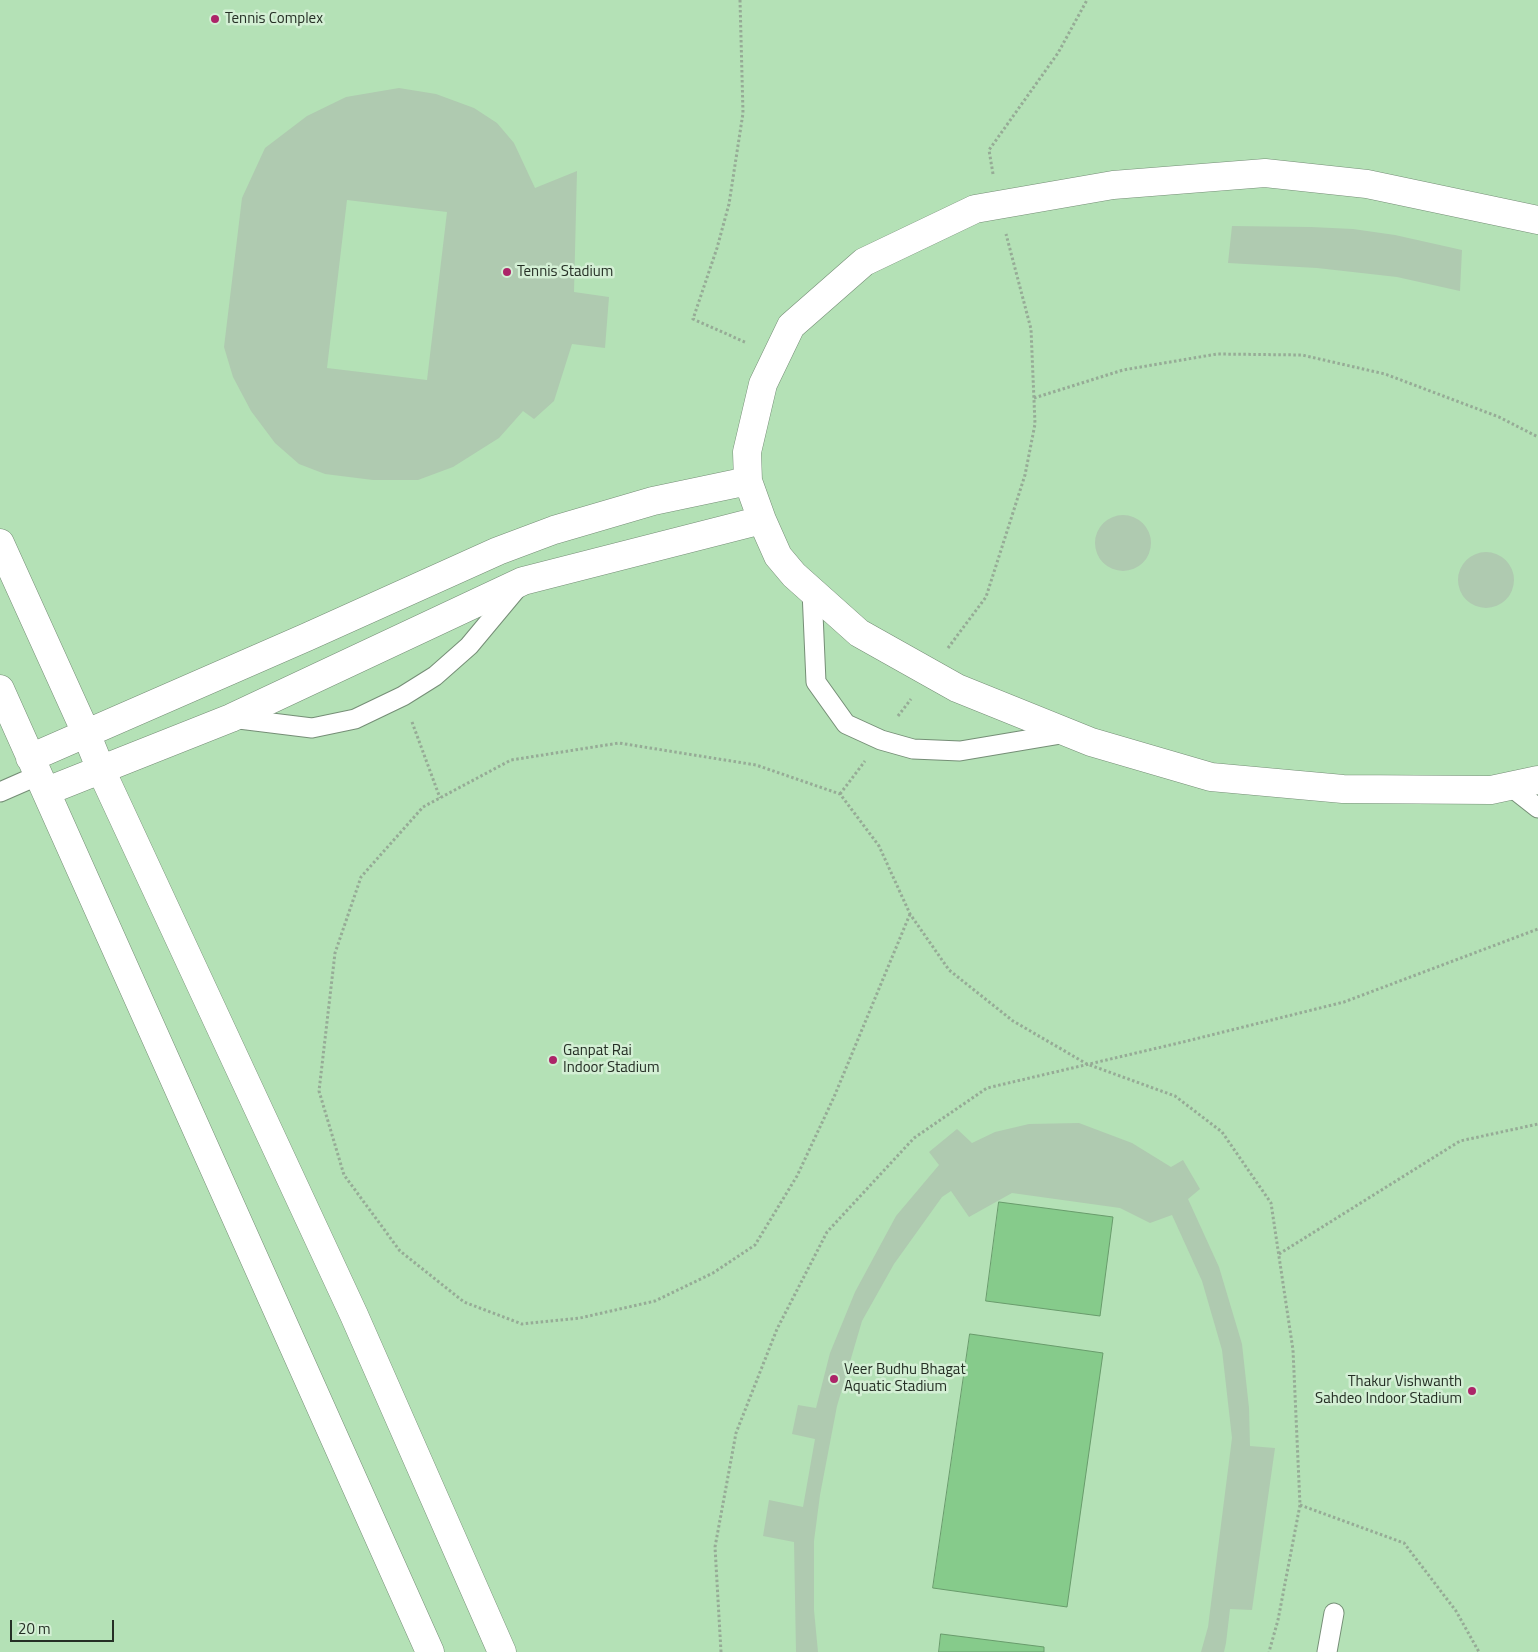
<!DOCTYPE html>
<html>
<head>
<meta charset="utf-8">
<style>
  body { margin:0 }
  #map { position:relative; width:1538px; height:1652px; overflow:hidden; background:#d3efd4; font-family:"Titillium Web",sans-serif }
  canvas { display:block }
  .scale { position:absolute; left:10px; top:1620px; width:104px; height:22px; box-sizing:border-box; border:2px solid #252f25; border-top:0; padding-left:6px; font-size:15px; line-height:18px; white-space:nowrap; color:#252f25; -webkit-text-stroke:4px #d3efd4; paint-order:stroke }
</style>
</head>
<body>
<div id="map">
<canvas width="1538" height="1652"></canvas>
<div class="scale">20 m</div>
</div>
<script>
const ctx = document.querySelector('canvas').getContext('2d');
ctx.lineJoin = 'round';
function fill(path, color) { ctx.fillStyle = color; ctx.fill(path, 'evenodd'); }
function stroke(path, color, width, dash) { ctx.strokeStyle = color; ctx.lineWidth = width; ctx.lineCap = dash ? 'butt' : 'round'; ctx.setLineDash(dash || []); ctx.stroke(path); }
function write(font, color, halo, rows, align = 'center') {
  ctx.font = font + ' "Titillium Web",sans-serif'; ctx.lineWidth = 5; ctx.setLineDash([]); ctx.textBaseline = 'middle'; ctx.strokeStyle = halo; ctx.fillStyle = color; for (const [text, x, y, turn = 0] of rows) {
    ctx.save(); ctx.translate(x, y); ctx.rotate((+turn || 0) * Math.PI / 180); ctx.textAlign = isNaN(turn) ? turn : align; if (halo) ctx.strokeText(text, 0, 0); ctx.fillText(text, 0, 0); ctx.restore();
  }
}
fill(new Path2D(`
  M0,0H1538V1652H0Z`), '#b4e1b6');
const water = new Path2D(`
  M999,1202L1113,1217L1100,1316L986,1301Z
  M970,1334L1103,1353L1067,1607L933,1588Z
  M941,1634L1044,1647V1652H939Z`);
fill(water, '#86cb8b');
stroke(water, '#699c6c', 1);
fill(new Path2D(`
  M399,88L436,94L474,108L497,123L514,143L535,188L577,171L574,292L609,297L605,348L572,344L554,401L534,419L523,411L499,438L453,467L418,480H373L325,474L299,464L275,443L251,411L233,377L224,347L242,198L265,148L307,116L346,97ZM347,200L447,212L427,380L327,368Z
  M1232,226L1311,227L1353,229L1395,235L1462,250L1460,291L1397,277L1317,268L1228,263Z
  M1095 543a28 28 0 1 1 56 0a28 28 0 1 1-56 0Z
  M1458 580a28 28 0 1 1 56 0a28 28 0 1 1-56 0Z
  M1079,1123L1132,1143L1171,1167L1183,1160L1200,1189L1188,1199L1219,1267L1242,1344L1249,1408L1250,1446L1275,1448L1252,1610L1230,1609L1226,1643L1224,1652H1201L1208,1627L1232,1438L1222,1350L1202,1281L1172,1215L1150,1223L1120,1208L1012,1193L969,1217L951,1191L942,1197L894,1264L862,1321L837,1406L820,1495L814,1541V1610L818,1652H796L794,1542L763,1536L769,1500L803,1507L815,1439L792,1434L798,1405L816,1408L830,1353L855,1292L896,1216L939,1165L929,1152L957,1129L972,1143L995,1132L1029,1124Z`), '#afcab0');
const lane = new Path2D(`
  M812,591L816,682L846,724L881,740L913,749L960,751L1067,733
  M231,718L312,728L355,719L403,696L435,676L469,646L519,586
  M1510,786L1538,808
  M0,792L39,775
  M1327,1652L1334,1613`);
const street = new Path2D(`
  M1538,220L1367,184L1265,173L1113,185L975,209L864,262L791,326L763,384L747,452L748,481L762,520L778,556L794,575L859,633L957,688L1091,742L1211,777L1343,789L1491,790L1538,780
  M0,543L86,733L101,770L354,1315L502,1652
  M0,689L430,1652
  M30,758L307,637L498,551L554,530L653,501L748,481
  M47,791L231,718L523,581L762,520`);
stroke(lane, '#758e76', 21);
stroke(street, '#758e76', 29);
stroke(new Path2D(`
  M740,0L743,113L729,204L717,248L693,319L747,343
  M993,174L989,150L1058,53L1087,0
  M1034,398L1123,370L1217,354L1302,355L1385,374L1499,417L1538,437
  M948,648L986,597L1025,475L1035,424L1031,329L1006,234
  M898,716L911,699
  M412,722L440,798
  M840,794L865,761
  M910,914L834,1097L797,1176L755,1245L713,1273L655,1301L580,1318L522,1324L464,1302L400,1251L344,1175L319,1091L335,953L361,877L423,807L511,760L619,743L756,765L840,794L879,846L910,914L949,970L1013,1021L1087,1064L1175,1096L1222,1132L1271,1203L1293,1350L1300,1505L1278,1620L1269,1652
  M1279,1254L1460,1141L1538,1124
  M1300,1505L1404,1543L1456,1611L1479,1652
  M721,1652L715,1547L736,1433L777,1329L827,1232L914,1138L987,1088L1183,1042L1344,1002L1538,929`), '#96ab96', 3, [2.5, 2.5]);
stroke(lane, '#fff', 19);
stroke(street, '#fff', 28);
for (const [x, y, r, color] of [
  [215,19,5,"#ac2468"],
  [507,272,5,"#ac2468"],
  [553,1060,5,"#ac2468"],
  [834,1379,5,"#ac2468"],
  [1472,1391,5,"#ac2468"]
]) { const dot = new Path2D(); dot.arc(x, y, r, 0, 2 * Math.PI); ctx.fillStyle = color; ctx.fill(dot); stroke(dot, '#d3efd4', 2); }
write('15px', '#252f25', '#d3efd4', [
  ["Tennis Complex",225,19],
  ["Tennis Stadium",517,272],
  ["Ganpat Rai",563,1051],
  ["Indoor Stadium",563,1068],
  ["Veer Budhu Bhagat",844,1370],
  ["Aquatic Stadium",844,1387],
  ["Thakur Vishwanth",1462,1382,"right"],
  ["Sahdeo Indoor Stadium",1462,1399,"right"]
], 'left');
</script>
</body>
</html>
